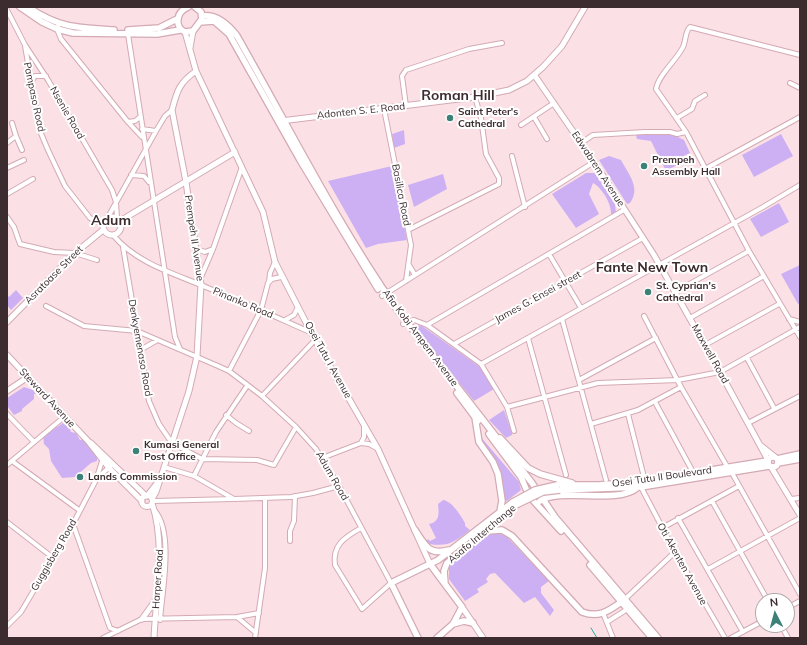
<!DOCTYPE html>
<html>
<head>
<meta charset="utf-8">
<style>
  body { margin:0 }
  #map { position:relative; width:807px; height:645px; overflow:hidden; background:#fbe1e6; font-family:Mulish,sans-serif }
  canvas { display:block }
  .frame { position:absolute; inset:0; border:8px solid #3c2b2f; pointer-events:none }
  .north { position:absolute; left:755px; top:593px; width:40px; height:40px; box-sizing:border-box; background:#fff; border:1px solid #b1aaac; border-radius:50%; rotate:354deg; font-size:11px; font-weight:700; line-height:16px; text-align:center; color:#3c2b2f }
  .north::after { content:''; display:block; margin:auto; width:14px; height:18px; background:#3c8178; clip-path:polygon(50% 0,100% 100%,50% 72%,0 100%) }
</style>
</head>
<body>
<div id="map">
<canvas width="807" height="645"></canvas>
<div class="frame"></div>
<div class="north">N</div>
</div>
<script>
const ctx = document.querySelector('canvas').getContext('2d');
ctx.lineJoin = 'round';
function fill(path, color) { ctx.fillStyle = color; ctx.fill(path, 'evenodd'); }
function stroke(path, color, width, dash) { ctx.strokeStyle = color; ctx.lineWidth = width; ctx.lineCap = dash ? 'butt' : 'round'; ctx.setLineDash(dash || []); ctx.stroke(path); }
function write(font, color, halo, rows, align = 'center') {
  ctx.font = font + ' Mulish,sans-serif'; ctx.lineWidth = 4; ctx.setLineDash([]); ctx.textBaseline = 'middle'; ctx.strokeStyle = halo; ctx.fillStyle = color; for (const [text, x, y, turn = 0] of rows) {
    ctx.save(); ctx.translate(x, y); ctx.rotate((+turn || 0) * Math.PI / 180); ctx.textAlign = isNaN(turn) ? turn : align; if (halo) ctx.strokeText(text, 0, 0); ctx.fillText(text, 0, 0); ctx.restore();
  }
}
fill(new Path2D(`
  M404,130L405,144L394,148L392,134Z
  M672,134L684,140L690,153L677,159L679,164L666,171L651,141L637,139L636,135Z
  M781,134L793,156L754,177L742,155Z
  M609,156L621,160C629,175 641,188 630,203L627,204L599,160Z
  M392,166L407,240L378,244L366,248L328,181Z
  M586,173H595L615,204L616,213L611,215C612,204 602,188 593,183L589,194L599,214L576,228L552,194Z
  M443,174L447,189L414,207L408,185Z
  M779,203L789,222L761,237L750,219Z
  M800,265V303L798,304L781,274Z
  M16,290L23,298L11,310L7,305V295L9,297Z
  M417,325L422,326L480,367L494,389L474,401L413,326Z
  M24,387L33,390L36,394H34V399L22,409V411L14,415L8,407L7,398Z
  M504,410L512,433V435L506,438L489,420Z
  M64,422L68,424L71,432L76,433L80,440L84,439L97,454V461L91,463L75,477L62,478L51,461L49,449L44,444L43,436C50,430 57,428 64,422Z
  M480,436L519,482L521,490L507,501L505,500L499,469L483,447Z
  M443,500C452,501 461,516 465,523V526L470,530C454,542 449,547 429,544L426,541L428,539L430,541L436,538L429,524C440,522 439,513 438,504Z
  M491,533L500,534L507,537L549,581L541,587V593L554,610L550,616L535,597L524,603L495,573L490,574L486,579L488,582L477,589L479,592L465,601L449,579V567L452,562L485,535Z`), '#cdb0f4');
stroke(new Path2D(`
  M591,628L597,638`), '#23ab9c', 1);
const minor = new Path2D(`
  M7,10L25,45L48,80L112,190L116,202L117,218
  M59,24L57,29L61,39L128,122L142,137
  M128,34L175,337L180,349
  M25,46L40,131L48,150L65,186L90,218L102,224
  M800,55L690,27C685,31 686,41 683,47C676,61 659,74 656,89L686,132L749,251L800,337
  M31,82L35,76H46
  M790,83L800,88
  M406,106L402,76L406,70L469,49L502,43
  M384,109L411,245L406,281
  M534,117L547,139
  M677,118L692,109L695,101L705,95
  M128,122L135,121L140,117
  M521,125L554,103
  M142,129L156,131
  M16,136L22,150
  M7,143L16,136L12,123
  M581,143L593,135L645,132H670L677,134L686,132
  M512,156L525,207
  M7,168L24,160
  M705,169L800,117
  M131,175L144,176L149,182
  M7,194L33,179
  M7,217L14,227L20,244L54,252L75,253L97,260
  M108,217L156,131L165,116L172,110
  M408,230L499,184V178L486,154L481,118L475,97
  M113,235C137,264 176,274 208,288C243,302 278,318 312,333
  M123,247L149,401L159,424L172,443L202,459L257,460L274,465L296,427
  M196,249L205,252L213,249
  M549,254L581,308
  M409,265L415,275
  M201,277L213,249L242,167
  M269,282L270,273L275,262
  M675,292L749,251
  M382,296L594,162
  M46,306L84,326L137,331L218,366L229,371L262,396L296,427L316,449L339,486L391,583L362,609L335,565C332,545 345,537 361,528
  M644,316L681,387L728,468
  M690,318L764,276
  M562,319L606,480
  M789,319L800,322
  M285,320L294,315L298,307
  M403,324L414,320L427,325L481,364L507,407
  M427,325L624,210
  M528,338L566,475
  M454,344L643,238
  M705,345L779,304
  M140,350L156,341
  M747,358L774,408
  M481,364L763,207L800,185
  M229,371L261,310L268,283L272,279L281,277
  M579,380L656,338
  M262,396L315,340
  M655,402L694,474
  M7,414L34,442
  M628,414L645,481
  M226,415L236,423L249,431
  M748,423L800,396
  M591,424L638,410L681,387
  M514,431L507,407L598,383L678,380L720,372L800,327
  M361,443L364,437V426
  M322,458L361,443L369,444L378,449
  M12,461L79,510
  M7,465L64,417
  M164,467L194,476L234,499L291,497L313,493L339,486
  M732,473L800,594
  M194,476L216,432L247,386
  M96,479L113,464
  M641,487L675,552L725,638
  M791,499L800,498
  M153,501L234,499
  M712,501L768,601
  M155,511C174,533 162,592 160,620
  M678,518L743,632
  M7,522L52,557
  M73,524L110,628L118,631
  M662,528L739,486
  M290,541V531L294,521L295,496
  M708,569L800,518
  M624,600L675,552
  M787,608L800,601
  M603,613L613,638
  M237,617L256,633
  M607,622L626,610
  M781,625L788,638
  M7,626L21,612L73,524L96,480L103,458
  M103,638L142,619L237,617L259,613
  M255,638L265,568V498
  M731,638L763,621`);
const tertiary = new Path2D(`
  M185,32L196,71L263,212L275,262L315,340L378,449L430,564
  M190,48L193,31
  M535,76L594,162L654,255L720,372L768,460
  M281,121L475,97L509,90L527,81L543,67L562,46L585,7
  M103 226a9 9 0 1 1 18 0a9 9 0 1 1-18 0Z
  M120,221L235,152
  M7,322L75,253L103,230
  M7,355L88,441L109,468L142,501
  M7,391L28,377
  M91,443L146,496
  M760,445L775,457
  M771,467L800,515
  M141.5 501a5.5 5.5 0 1 1 11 0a5.5 5.5 0 1 1-11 0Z
  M147,496L158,482
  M152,499L156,492L189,391L197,356L201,284L186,182L172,110C177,91 179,83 196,71
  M152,503C166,546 156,594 154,638
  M462,607L483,638
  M142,619L155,601`);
const secondary = new Path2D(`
  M20,7L42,22L57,29L73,33L157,34L180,30
  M28,7C59,28 78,28 114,30
  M188,7C176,12 174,27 185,32L193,31L202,19L201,12L195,7
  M202,16C217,14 228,24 237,36C289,127 336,222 396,308L532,483L555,517L658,638
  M200,22L214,21L229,34L300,160L378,289
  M128,30L159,28L177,19
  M457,393L478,421
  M475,417L479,442L493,462L498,474L502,501L500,511
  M489,434L521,477L529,496L561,531
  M500,438L528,468L540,474L572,483
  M768 462a5 5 0 1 1 10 0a5 5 0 1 1-10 0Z
  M777,459L800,454
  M778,463L800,459
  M557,485H599L637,482L767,461
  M560,490L641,487L769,466
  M540,501C560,487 617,505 637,488
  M415,530C425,545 429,556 449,550
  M486,531L502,530L512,536L582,612C598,618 607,612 620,603
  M430,564L462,607L453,624L437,638
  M590,565L652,638
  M445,584L444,571L447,563L516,505
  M453,624L464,621L473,623
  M418,638L391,583L438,560L513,502`);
stroke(minor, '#d4aab4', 6);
stroke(tertiary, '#d4aab4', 7);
stroke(secondary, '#d4aab4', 8);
stroke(minor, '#fff', 4);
stroke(tertiary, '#fff', 5);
stroke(secondary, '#fff', 5.5);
const secondaryBridge = new Path2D(`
  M513,502L535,490L557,485
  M516,505L543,492L560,490`);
stroke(secondaryBridge, '#d4aab4', 8, []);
stroke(secondaryBridge, '#fff', 5.5);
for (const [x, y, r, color] of [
  [450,118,4,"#3c8178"],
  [644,166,4,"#3c8178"],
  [648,292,4,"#3c8178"],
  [136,451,4,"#3c8178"],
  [80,477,4,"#3c8178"]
]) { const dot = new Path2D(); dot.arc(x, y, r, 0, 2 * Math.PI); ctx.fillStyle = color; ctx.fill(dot); stroke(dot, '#fff', 1.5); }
write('10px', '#3c2b2f', '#fff', [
  ["Pampaso Road",34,97,78],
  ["Adonten S. E. Road",361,111,-6],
  ["Nsenie Road",67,113,60],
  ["Edwabrem Avenue",598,169,57],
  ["Basilica Road",401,195,79],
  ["Prempeh II Avenue",194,238,82],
  ["Asratoase Street",54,275,-45],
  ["James G. Ensei street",538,297,-29],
  ["Pinanko Road",243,303,23],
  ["Afia Kobi Ampem Avenue",420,338,53],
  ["Denkyemenaso Road",140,348,80],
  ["Maxwell Road",710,354,61],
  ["Osei Tutu I Avenue",328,360,61],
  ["Steward Avenue",47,398,47],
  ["Adum Road",332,476,60],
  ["Osei Tutu II Boulevard",662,477,-8],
  ["Asafo Interchange",482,534,-40],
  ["Guggisberg Road",54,555,-60],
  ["Oti Akenten Avenue",682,564,61],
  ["Harper Road",158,579,-86]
]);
write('bold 10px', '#3c2b2f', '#fff', [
  ["Saint Peter's",458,112],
  ["Cathedral",458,124],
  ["Prempeh",652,160],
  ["Assembly Hall",652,172],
  ["St. Cyprian's",656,286],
  ["Cathedral",656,298],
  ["Kumasi General",144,445],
  ["Post Office",144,457],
  ["Lands Commission",88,477]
], 'left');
write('bold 14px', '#3c2b2f', '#fff', [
  ["Roman Hill",458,96],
  ["Adum",111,221],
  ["Fante New Town",652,268]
]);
</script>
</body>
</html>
